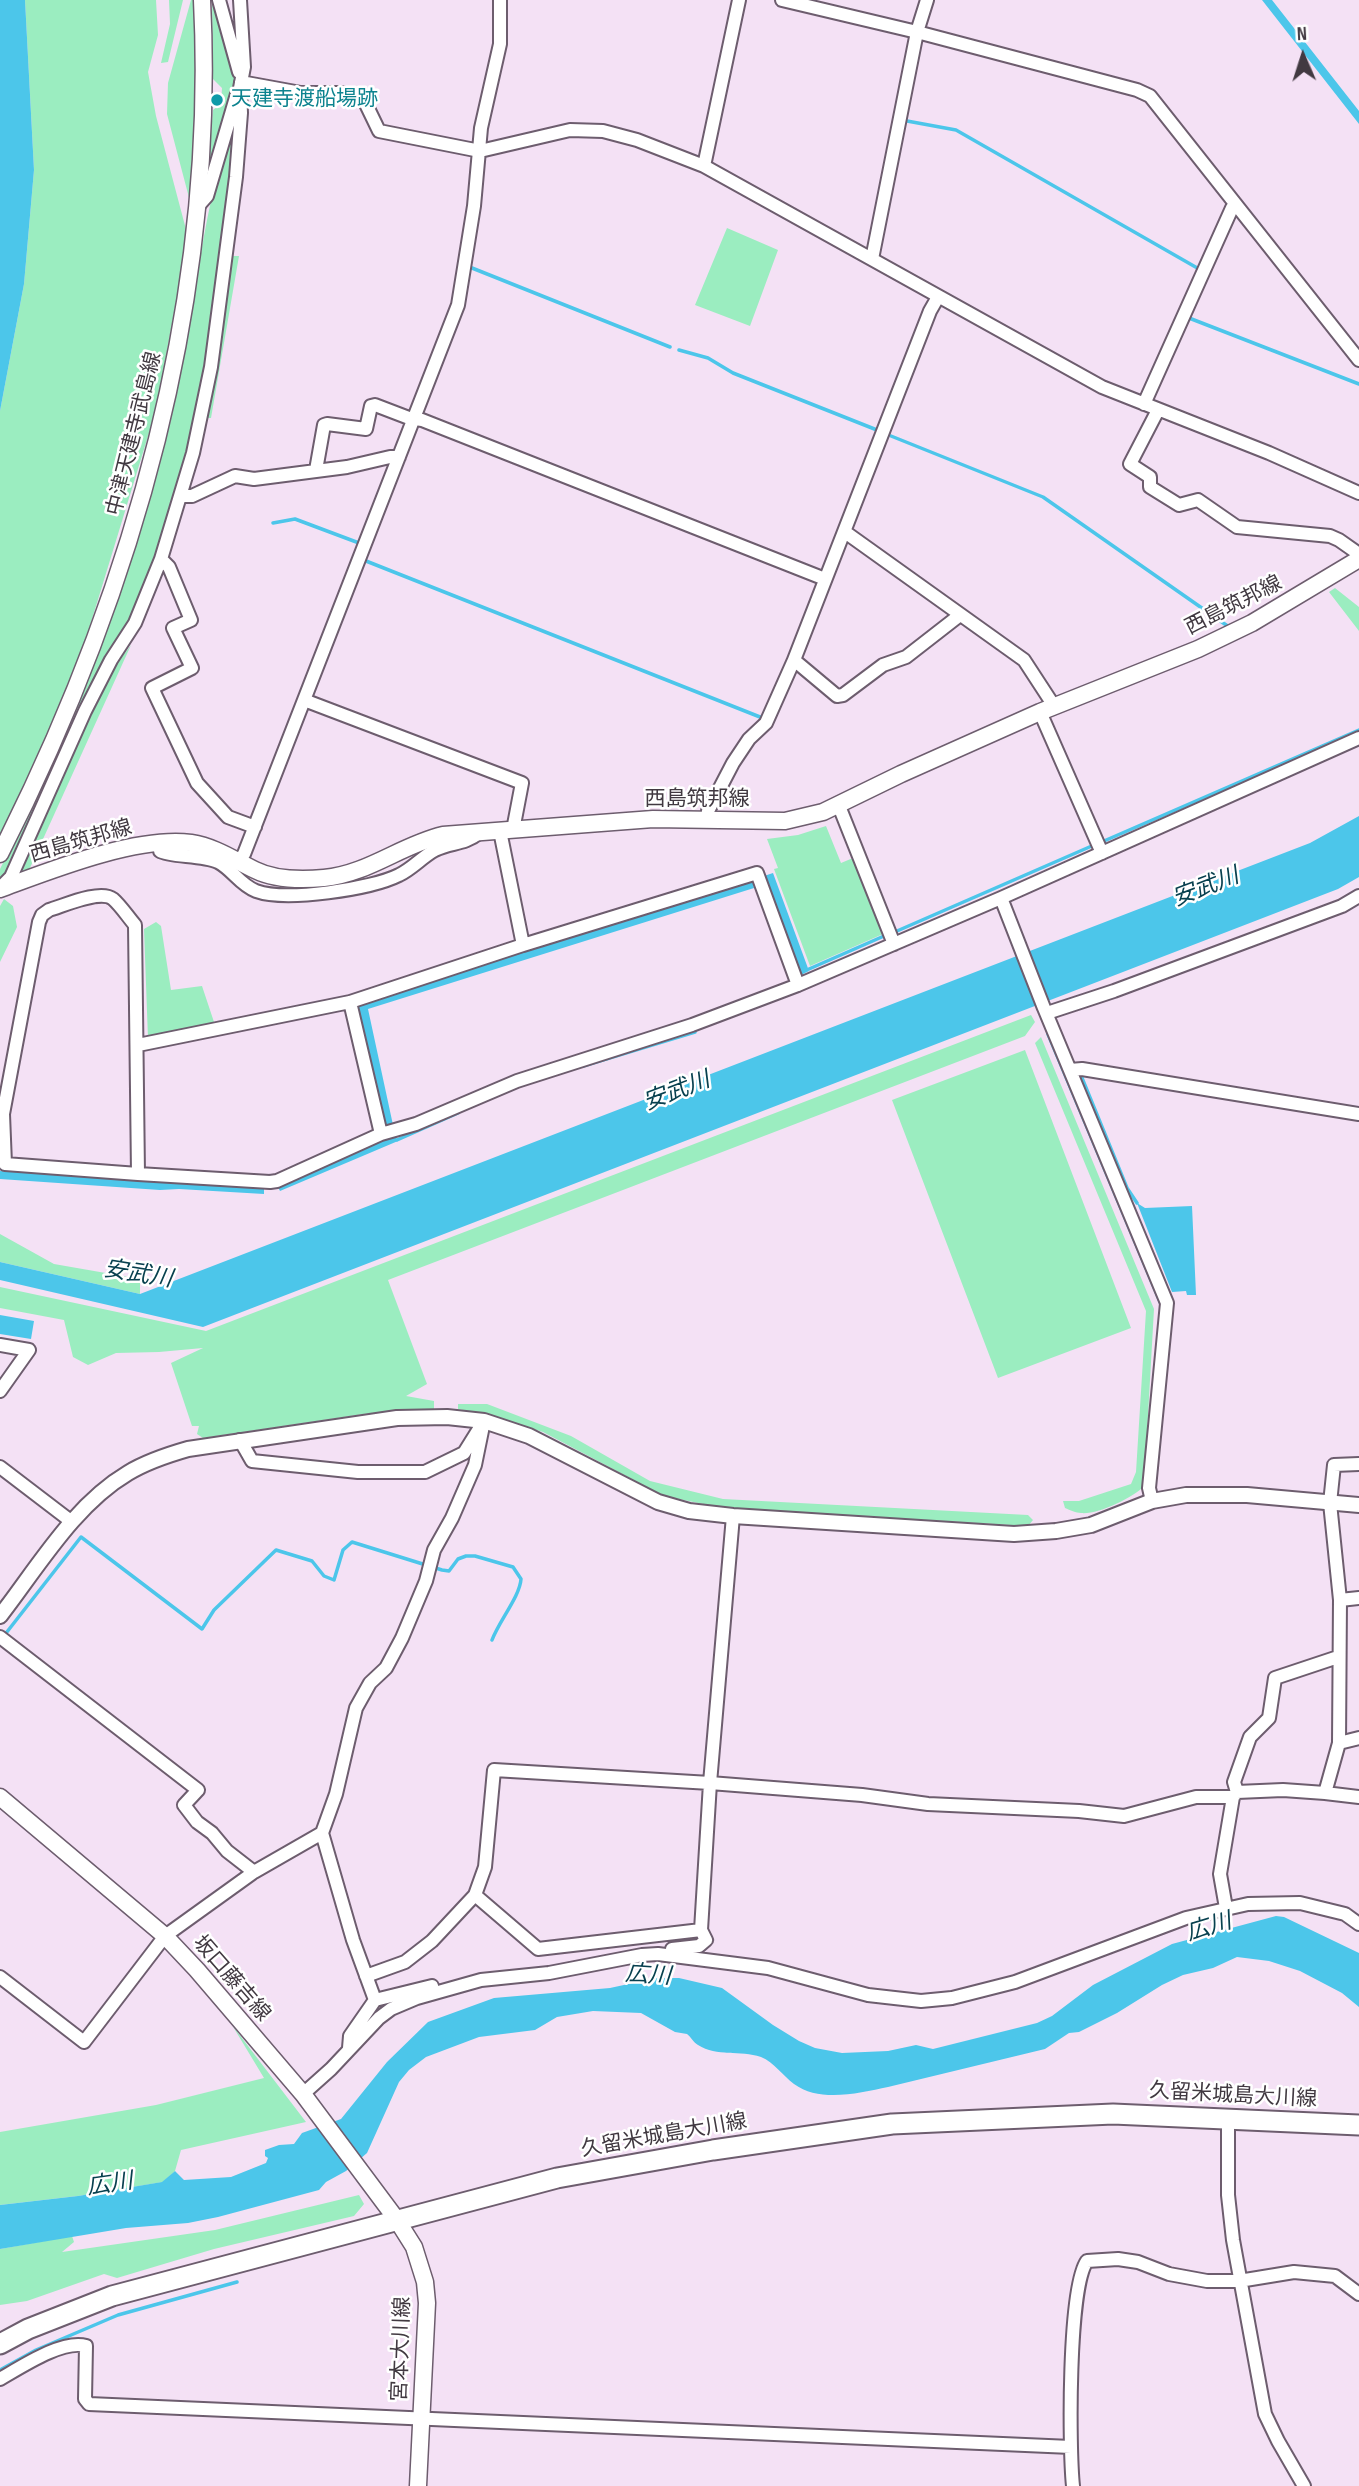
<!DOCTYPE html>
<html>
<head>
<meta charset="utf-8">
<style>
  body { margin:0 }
  #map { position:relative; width:1359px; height:2486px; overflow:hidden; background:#f4e1f5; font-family:"Sofia Sans Condensed",sans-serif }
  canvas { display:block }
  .north { position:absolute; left:1268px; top:21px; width:70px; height:70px; -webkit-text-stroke:5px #fff; paint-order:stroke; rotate:357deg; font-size:19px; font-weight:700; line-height:28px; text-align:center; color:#413941 }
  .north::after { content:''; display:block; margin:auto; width:24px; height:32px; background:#413941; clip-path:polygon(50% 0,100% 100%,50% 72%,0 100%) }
</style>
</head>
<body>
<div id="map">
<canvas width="1359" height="2486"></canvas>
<div class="north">N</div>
</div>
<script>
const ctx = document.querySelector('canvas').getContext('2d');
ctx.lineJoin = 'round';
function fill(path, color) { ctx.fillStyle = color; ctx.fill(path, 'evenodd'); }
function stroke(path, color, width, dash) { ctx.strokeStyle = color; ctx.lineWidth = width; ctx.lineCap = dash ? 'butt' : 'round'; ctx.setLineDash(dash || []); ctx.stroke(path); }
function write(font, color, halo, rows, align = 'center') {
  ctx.font = font + ' "Sofia Sans Condensed","Noto Sans JP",sans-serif'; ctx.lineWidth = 5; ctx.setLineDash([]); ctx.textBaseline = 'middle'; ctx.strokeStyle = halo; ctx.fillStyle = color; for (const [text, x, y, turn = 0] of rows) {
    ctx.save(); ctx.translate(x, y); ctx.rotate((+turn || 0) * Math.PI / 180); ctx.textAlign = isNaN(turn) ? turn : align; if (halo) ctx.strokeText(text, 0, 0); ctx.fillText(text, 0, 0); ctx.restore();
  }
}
fill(new Path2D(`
  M25,0H156L158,35L148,72L156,116L188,237L156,410L81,655L24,793L0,838V411L24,284L34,170Z
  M169,0H183L168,62L161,63L170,24Z
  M191,0H196V87L192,209L167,114L168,83Z
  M212,0L236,82L207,180L213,110L221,104L222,88L213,79Z
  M236,113L222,250L197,418L157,558L131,623L6,876L0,877V869C74,725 132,575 171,419C187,354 194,286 207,220C214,184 226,148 236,113Z
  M727,228L778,250L750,326L695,305Z
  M232,256H239L211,418H205Z
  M1335,588L1359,607V631L1329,592Z
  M131,645L29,870L16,875L104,681Z
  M826,826L841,863L853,858L883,934L810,966L774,869L778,868L767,839L798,835Z
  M4,899L13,906L17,927L0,962V906Z
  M156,922L161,926L171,990L202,986L215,1025L148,1039L144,929Z
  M1031,1015L1035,1022L1025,1036L388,1280L427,1384L406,1396L434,1401V1409L364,1414L203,1438L197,1434L199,1426H192L171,1363L203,1348L159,1352L116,1353L88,1365L73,1357L64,1320L0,1308V1287L206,1331Z
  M1041,1037L1154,1309L1144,1486C1133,1498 1097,1515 1081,1513C1076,1513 1070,1510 1065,1508L1063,1501H1079L1131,1484L1136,1472L1146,1311L1035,1043Z
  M1025,1050L1131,1328L998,1378L892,1100Z
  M0,1234L54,1264L140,1279V1294L0,1262Z
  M458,1404H487L571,1436L650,1481L723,1499L1028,1515L1033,1520L1028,1526L723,1508L664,1496L543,1432L493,1416L458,1409Z
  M232,2025L306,2122L181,2150L175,2171L163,2182L78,2196L0,2205V2132L156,2105L264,2078Z
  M359,2195L364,2204L354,2216L214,2249L117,2278L104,2274L27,2301L0,2305V2249L72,2236L74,2242L62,2252L215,2230Z`), '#9bedc0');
fill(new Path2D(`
  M0,0H25L34,170L24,284L0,411Z
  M1262,0H1272L1359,111V124Z
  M1359,816V877L1338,889L203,1327L0,1280V1262L140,1294L1310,843Z
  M773,873L809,971L801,975L764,876Z
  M752,880L754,888L368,1009L393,1125L385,1126L357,1004Z
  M395,1135L398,1141L280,1191L277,1185Z
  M0,1171L264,1187V1194L179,1189L160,1190L0,1179Z
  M1137,1203L1145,1208L1192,1206L1196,1295H1187L1186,1291L1172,1292Z
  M0,1315L34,1321L31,1339L0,1334Z
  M1276,1916L1284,1917L1359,1953V2007L1342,1993L1300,1971L1269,1961L1237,1957L1213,1968L1183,1975L1162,1985L1117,2013L1079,2032L1069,2033L1045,2049L888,2087C859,2093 820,2103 794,2084C783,2076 774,2062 761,2057C740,2050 717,2057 698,2045C693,2042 691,2037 687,2034L675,2032L641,2013L593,2011L557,2017L535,2030L479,2037L426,2057L409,2070L399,2082L367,2153L346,2171L326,2182L319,2190L218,2217L188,2223L126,2228L0,2249V2205L78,2196L162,2182L175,2171L184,2180L231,2177L266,2163L268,2158L265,2156V2150L279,2145L294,2144L302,2133L341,2119L387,2062L428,2022L494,1998L610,1988L656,1978H679L722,1988L773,2025L799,2041L815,2048L842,2053L888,2051L916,2045L933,2049L1037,2023L1052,2016L1093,1985L1172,1944Z`), '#4cc6ea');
stroke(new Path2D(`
  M907,121L956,130L1199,269
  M472,268L670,347
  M1189,318L1359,384
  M679,350L708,358L733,373L877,430
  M891,436L1043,497L1229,627
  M273,523L295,519L359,543
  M366,561L760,717
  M1104,841L1359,730
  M897,931L1094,845
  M809,969L884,936
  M1048,1034L1161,1304
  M583,1066L695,1032
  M1082,1078L1127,1188L1137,1203
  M397,1140L458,1113
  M3,1637L81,1537L202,1629L214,1610L276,1550L312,1561L324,1576L334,1580L343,1550L352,1542L442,1570L449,1571L458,1559L466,1556H475L513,1567L521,1579C520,1596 499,1621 492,1640
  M0,2370L36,2350L118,2315L237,2282`), '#4cc6ea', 3.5);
const minor = new Path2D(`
  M219,0L239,72
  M782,0L917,32L1137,90L1150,96L1359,360
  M241,82L301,93H341L355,96L364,100L379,131L480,151L570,130L603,131L637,140L704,166L1102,387L1269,453L1359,493
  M704,166L739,0
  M199,205L207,196L237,94
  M872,259L917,32L927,0
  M1144,404L1232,208L1236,205
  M1158,410L1130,464L1150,477V487L1179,505L1198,500L1237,527L1330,536L1339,540L1359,554
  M316,470L324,425L327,424L366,429L371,406L375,405L409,418L422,420L825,579
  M181,496H192L235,476L254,479L347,467L390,457H399
  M845,532L1024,660L1054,706
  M161,559L169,567L191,620L173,628L192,668L152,688L197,783L228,817L255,827
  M794,660L837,696L843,695L883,665L906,657L960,615
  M304,700L522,783L513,830
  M1040,712L1102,853
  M839,806L894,944
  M707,818L708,811L733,763L749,739L766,723L794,660L930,311L938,297
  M160,844V851C170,857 203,855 218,862C232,869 240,885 256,891C286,902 371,889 399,875C412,869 422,857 435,850C451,842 464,845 479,833
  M239,860L244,854L458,305L474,206L481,128L500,44V0
  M1,887L11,877L85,711L111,660L135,623L161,559L193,453L211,367L236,177L241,113L240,88L244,67L240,0
  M1001,898L1044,1008L1167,1303L1149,1488L1152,1501
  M523,945L757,873L798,985
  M350,1002L381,1134
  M1047,1013L1114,991L1342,906L1359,896
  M138,1045L350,1002L523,945L500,831
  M1070,1070L1082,1069L1359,1114
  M138,1174L135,925C128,917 121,906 113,899C100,889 63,906 49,910L42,915L39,922L3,1114L5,1164L138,1174L270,1182L277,1181L381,1134L416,1124L517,1081L692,1025L798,985L1001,898L1359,738
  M0,1345L29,1350L0,1391
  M240,1440L252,1461L358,1472H425L464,1453L479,1429
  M0,1467L72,1522
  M1340,1600L1359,1598
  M0,1637L198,1790L184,1805L197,1822L212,1833L227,1851L254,1872
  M1339,1743L1340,1600L1330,1503L1334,1465L1359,1464
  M1237,1792L1234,1782L1250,1737L1269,1718L1275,1678L1338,1657
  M1325,1793L1359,1797
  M322,1833L353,1940L375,2000
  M475,1895L538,1949L701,1930
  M1226,1908L1220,1874L1233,1797L1237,1792L1283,1790L1325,1793L1339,1743L1359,1738
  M672,1949L699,1946L706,1940L701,1930L710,1783L733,1516
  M366,1976L405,1962L432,1941L475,1895L485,1867L494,1770L710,1783L862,1795L928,1804L1079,1811L1124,1816L1196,1797H1233
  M0,1977L84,2042L165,1936L254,1872L322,1833L336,1794L356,1708L370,1683L386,1668L402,1638L426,1581L434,1550L452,1518L475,1465L484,1421
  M349,2048L350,2036L375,2000L432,1986
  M303,2094L331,2069L379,2018L391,2009L417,1998L481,1980L549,1973L642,1955L658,1954L768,1968L868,1995L921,2001L952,1998L1015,1982L1186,1918L1248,1904L1300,1903L1345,1914L1359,1924
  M1228,2118V2195L1233,2240L1265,2414L1278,2441L1304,2486
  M0,2379C21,2367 63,2339 86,2346L85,2399L89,2404L1071,2447
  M1073,2486C1069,2448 1068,2288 1087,2261L1118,2259L1138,2262L1169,2274L1207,2281H1239L1294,2272L1335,2276L1359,2294`);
const tertiary = new Path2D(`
  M0,1616C38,1567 74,1505 128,1473C146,1462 167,1455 188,1449L397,1418L447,1417L484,1421L529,1436L658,1502L689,1511L733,1516L1014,1534L1056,1531L1091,1525L1152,1501L1186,1495H1247L1359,1505`);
const secondary = new Path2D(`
  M0,854C134,590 217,298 202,0
  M0,889C52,870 136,836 191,843C216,847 234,860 255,870C275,880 302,880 324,878C368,874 401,845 443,835L653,819L785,821L823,812L901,774L1040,712L1198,649L1252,623L1359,559
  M0,1797L165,1936L197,1970L303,2094L397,2220L414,2247L425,2282L427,2303L418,2486`);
const primary = new Path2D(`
  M0,2344L28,2329L112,2296L557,2178L713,2150L892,2124L1113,2114L1359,2125`);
stroke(minor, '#6d5d6e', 16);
stroke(tertiary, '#6d5d6e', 18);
stroke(secondary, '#6d5d6e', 19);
stroke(primary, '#6d5d6e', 23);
stroke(minor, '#fff', 12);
stroke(tertiary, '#fff', 14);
stroke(secondary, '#fff', 16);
stroke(primary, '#fff', 19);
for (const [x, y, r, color] of [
  [217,100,7,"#0f9aa8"]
]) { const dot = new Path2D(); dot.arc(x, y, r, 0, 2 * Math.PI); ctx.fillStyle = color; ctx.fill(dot); stroke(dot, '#fff', 2.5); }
write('21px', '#0d838f', '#fff', [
  ["天建寺渡船場跡",231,100]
], 'left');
write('21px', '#413941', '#fff', [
  ["中津天建寺武島線",135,434,-76],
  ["西島筑邦線",1234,606,-27],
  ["西島筑邦線",697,800],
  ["西島筑邦線",81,842,-16],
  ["坂口藤吉線",231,1979,49],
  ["久留米城島大川線",1233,2096,3],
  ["久留米城島大川線",664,2136,-10],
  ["宮本大川線",402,2349,-88]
]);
write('italic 23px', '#08404f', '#fff', [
  ["安武川",1206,888,-21],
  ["安武川",677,1092,-21],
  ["安武川",138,1275,9],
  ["広川",1209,1928,-17],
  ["広川",648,1976,4],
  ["広川",110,2185,-8]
]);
</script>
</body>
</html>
